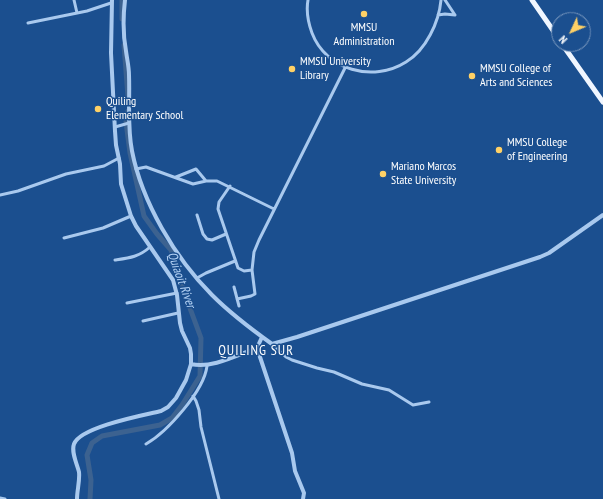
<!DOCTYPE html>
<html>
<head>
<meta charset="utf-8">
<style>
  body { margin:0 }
  #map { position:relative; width:603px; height:499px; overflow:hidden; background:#1b4f8f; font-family:"PT Sans Narrow",sans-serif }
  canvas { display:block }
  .north { position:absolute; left:551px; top:12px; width:40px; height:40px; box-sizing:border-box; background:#1b4f8f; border:1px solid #7695bc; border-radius:50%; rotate:226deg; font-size:11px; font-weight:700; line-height:16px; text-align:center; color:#fff }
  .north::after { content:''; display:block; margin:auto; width:14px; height:18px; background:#ffd166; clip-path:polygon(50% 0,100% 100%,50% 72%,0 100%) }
</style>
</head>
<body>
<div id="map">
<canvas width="603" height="499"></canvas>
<div class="north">N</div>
</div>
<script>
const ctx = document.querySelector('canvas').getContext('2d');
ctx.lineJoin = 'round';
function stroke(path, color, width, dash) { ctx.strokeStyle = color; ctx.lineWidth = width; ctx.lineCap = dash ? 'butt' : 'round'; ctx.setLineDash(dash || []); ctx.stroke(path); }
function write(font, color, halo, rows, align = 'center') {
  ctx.font = font + ' "PT Sans Narrow",sans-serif'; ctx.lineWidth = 3; ctx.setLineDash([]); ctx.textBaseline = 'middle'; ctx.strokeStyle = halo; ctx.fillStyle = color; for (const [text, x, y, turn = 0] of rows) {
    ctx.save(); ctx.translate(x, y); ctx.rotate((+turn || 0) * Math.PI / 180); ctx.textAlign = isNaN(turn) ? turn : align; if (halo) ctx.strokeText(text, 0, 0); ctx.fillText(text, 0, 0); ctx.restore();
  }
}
stroke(new Path2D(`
  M122,19V0
  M124,45L128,97
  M90,499L91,480L87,455L92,443L102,436L160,425L172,418L182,405L200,376L201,338L184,292L171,250L157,234L144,216L130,153L126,122L128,111`), '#3c6290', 5);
stroke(new Path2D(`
  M74,0L77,13
  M308,0C306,11 308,22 312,33C326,70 373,83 406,62C426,50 439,22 441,0
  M445,0L455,15
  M438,15L445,14L455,15
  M28,23L87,11L111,3
  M115,127L129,123
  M136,169L146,167L193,184L206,181H217L274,209
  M176,177L196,169L206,181
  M230,186L219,202L218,209L238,268L244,271L252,270
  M0,195L18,191L66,174L104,166L119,158
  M197,215L203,234L207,239L212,240L226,234
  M64,238L103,228L131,216
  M115,260C129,258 139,257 150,247
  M197,278L206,273L235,261
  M234,287L239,306
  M237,299L251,296L255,294L252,270L254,252L259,240L345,68
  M127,303L177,293
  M143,321L178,313
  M272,344L286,357L292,360L317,368L334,372L362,384L389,390L413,405L429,402
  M193,396L196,401L199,410L201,427L219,499
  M146,444C167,432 204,391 207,366
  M0,498L5,499`), '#a9c9ee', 3);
stroke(new Path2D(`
  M125,0C123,17 123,35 126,51C127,59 129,67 129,75C130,100 127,126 132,151C142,202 175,258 212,295C230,313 251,329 272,344L297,337L540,257L549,253L603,215
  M262,337L257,348L292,453L295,471L304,493L303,499
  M191,364C212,369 237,355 257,348
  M77,499C77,490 80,481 79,472C77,464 71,452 74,444C80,427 144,415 161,411L168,407L176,398L186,380L191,364V354L190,348L182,331L180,323L177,295L173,280L136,226L131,216L121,184L120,164L116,145L115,131L111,53L112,0`), '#a9c9ee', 4);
stroke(new Path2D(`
  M532,0L559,39
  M562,44L603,102`), '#f0f6ff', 5);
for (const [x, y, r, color] of [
  [364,14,4,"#ffd166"],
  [292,69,4,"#ffd166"],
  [472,76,4,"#ffd166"],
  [98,109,4,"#ffd166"],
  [499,150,4,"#ffd166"],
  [383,174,4,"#ffd166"]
]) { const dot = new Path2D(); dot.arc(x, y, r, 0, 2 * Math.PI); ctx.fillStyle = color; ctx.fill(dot); stroke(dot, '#1b4f8f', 1.5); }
write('12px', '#fff', '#1b4f8f', [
  ["MMSU",364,28,"center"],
  ["Administration",364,42,"center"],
  ["MMSU University",300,62],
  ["Library",300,76],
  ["MMSU College of",480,69],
  ["Arts and Sciences",480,83],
  ["Quiling",106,102],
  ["Elementary School",106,116],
  ["MMSU College",507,143],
  ["of Engineering",507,157],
  ["Mariano Marcos",391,167],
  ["State University",391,181]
], 'left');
write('italic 13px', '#b5d3f5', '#1b4f8f', [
  ["Quiaoit River",181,280,70]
]);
ctx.letterSpacing = '1px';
write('14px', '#fff', '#1b4f8f', [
  ["QUILING SUR",256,351]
]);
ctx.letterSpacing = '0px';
</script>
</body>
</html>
